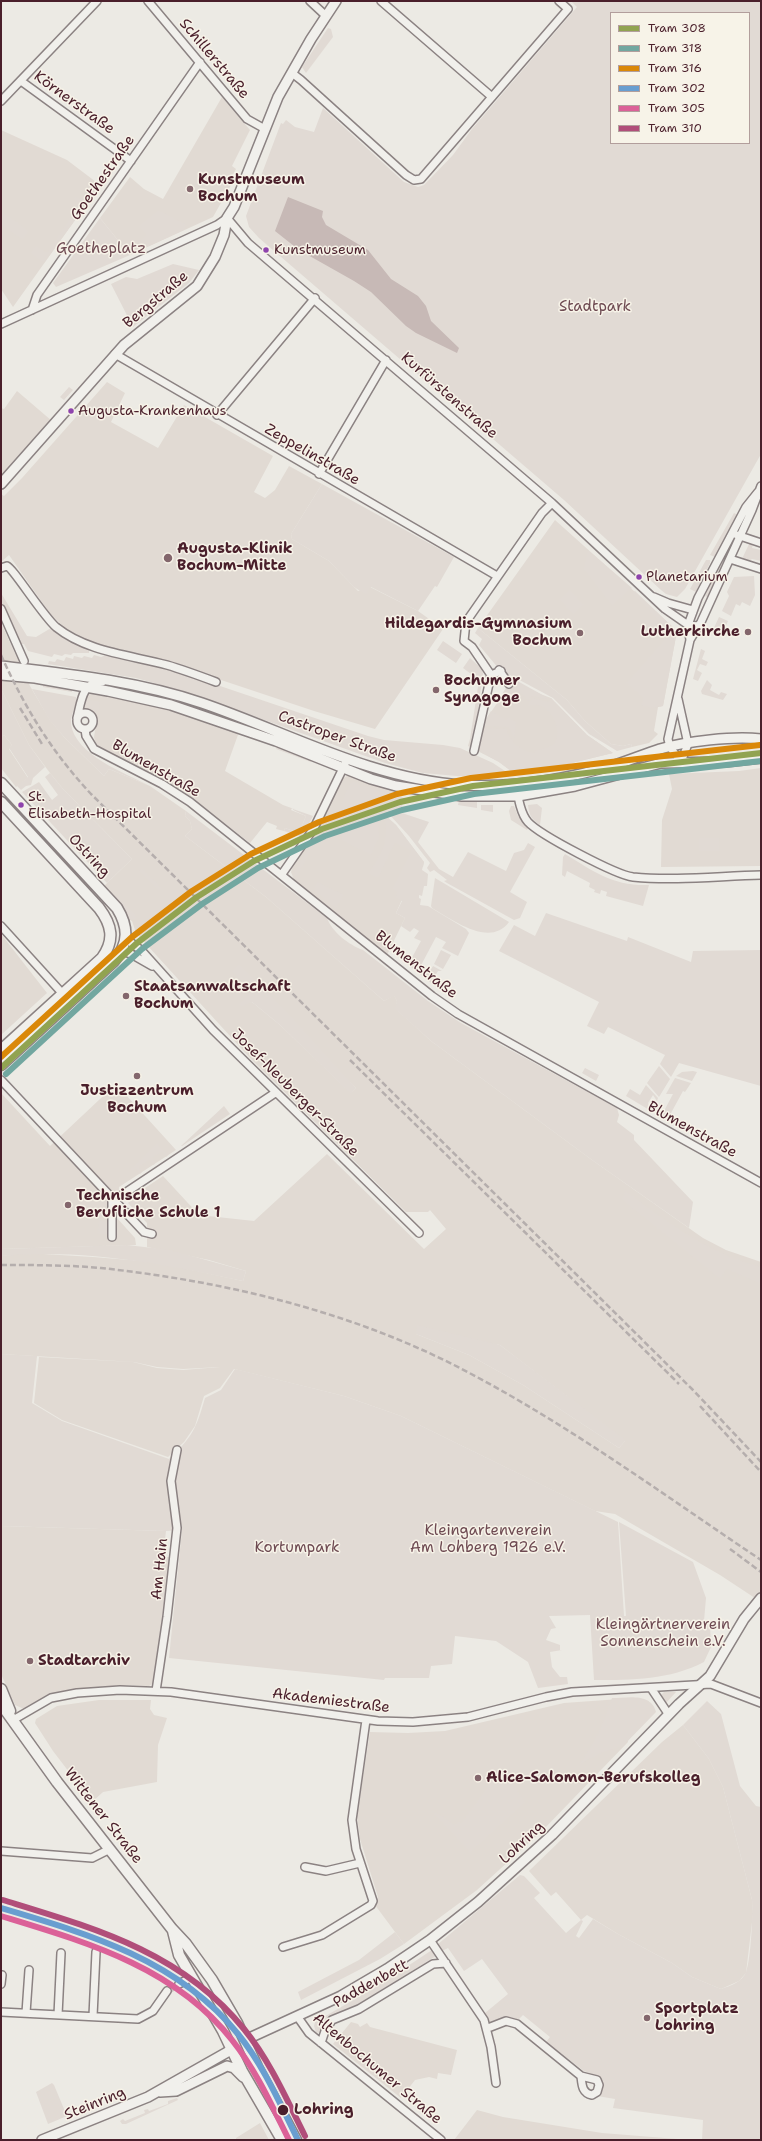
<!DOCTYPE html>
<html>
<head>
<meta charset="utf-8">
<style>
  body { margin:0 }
  #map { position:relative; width:762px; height:2141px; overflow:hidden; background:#eceae4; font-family:"Shantell Sans",sans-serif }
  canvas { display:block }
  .frame { position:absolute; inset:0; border:2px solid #4a1f2b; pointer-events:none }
  .legend { position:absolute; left:610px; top:12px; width:140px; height:132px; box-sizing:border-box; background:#f7f3e8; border:1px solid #b29e9c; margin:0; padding:5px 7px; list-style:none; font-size:12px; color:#4a1f2b }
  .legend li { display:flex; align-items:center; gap:8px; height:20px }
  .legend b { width:20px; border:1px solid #b29e9c }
</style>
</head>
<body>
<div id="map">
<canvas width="762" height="2141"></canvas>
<div class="frame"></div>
<ul class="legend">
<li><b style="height:5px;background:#91a351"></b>Tram 308</li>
<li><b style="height:5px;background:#72a7a0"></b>Tram 318</li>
<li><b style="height:5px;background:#da8809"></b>Tram 316</li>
<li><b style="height:5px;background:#699ed0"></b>Tram 302</li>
<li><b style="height:5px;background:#db6198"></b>Tram 305</li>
<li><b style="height:5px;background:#b14e7a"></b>Tram 310</li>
</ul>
</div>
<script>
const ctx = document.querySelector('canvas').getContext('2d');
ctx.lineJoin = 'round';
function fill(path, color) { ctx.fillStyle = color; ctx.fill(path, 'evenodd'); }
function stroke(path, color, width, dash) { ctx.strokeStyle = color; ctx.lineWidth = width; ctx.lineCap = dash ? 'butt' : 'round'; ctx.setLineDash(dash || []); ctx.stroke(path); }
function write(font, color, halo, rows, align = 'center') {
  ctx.font = font + ' "Shantell Sans",sans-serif'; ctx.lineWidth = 3; ctx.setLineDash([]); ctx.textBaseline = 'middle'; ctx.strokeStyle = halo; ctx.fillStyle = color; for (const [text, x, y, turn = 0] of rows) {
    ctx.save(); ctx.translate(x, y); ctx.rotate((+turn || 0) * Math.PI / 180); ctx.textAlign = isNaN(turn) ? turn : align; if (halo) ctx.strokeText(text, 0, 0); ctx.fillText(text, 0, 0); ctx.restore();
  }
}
fill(new Path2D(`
  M222,97L250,130L232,166L236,169L228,183L231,185L213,217L130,255L100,218L130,177L144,189L163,199Z
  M1,130L67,160L100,185L13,307L1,289Z
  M107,382L125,393L111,422L158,448L184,405L273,456L254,492L265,498L275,490L289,466L322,484L291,534L292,539L329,561L358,591L370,587L418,611L443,629L375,729L314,711L182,667L94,644L71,633L51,615L9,555L1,562V494L4,496L22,478Z
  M17,391L52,421L1,478V408L4,409Z
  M555,520L622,580L677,631L663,706L658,707L654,731L658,734L649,743L632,747L631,744L623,746L611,744L585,721L567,700L478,628Z
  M1,623L30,686L50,720L64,737L104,776L109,769L150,786L186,811L185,816L190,821L192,829L185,836L266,897L384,1001L394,995L397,1001L396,1009L431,1041L592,1160L703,1238L726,1250L761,1262V1602L720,1575L615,1514L595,1511L401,1416L344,1396L234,1369L220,1388L204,1396L195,1426L184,1442L168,1457L62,1420L34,1403L39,1357L133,1362L157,1368L183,1370L220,1367L183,1369L157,1367L134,1362L1,1354V1256L27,1253L93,1257L155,1262L243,1281L246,1271L209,1260L147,1247V1223L128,1203L145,1188L163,1176L199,1215L254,1221L327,1154L424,1249L446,1229L430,1210L428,1212H406L251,1059L136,933L132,921L128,919L122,906L104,886L132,859L63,789L50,773L29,745L1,689ZM252,991L356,1088L351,1093L280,1025L252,1002L245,1003ZM416,1334L500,1345L625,1441L619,1448L523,1385L469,1355Z
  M511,683L551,698L587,735L613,753L543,770L515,774L499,762L468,746L470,739L473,738L476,725H482Z
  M87,692L171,708L239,732L225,771L283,805L297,810L292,808L291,810L306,816L299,833L285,828L284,831L276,829L277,826L267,822L250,843L193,799L168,782L96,745L94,737L97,719L95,713L83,708Z
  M4,735L12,745L9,749L28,778L16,787L1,768V737Z
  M761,768V866L661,867L662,820L672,789L669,774L739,771Z
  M350,774L391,790L396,796L388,809L387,817L396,825L424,862L423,867L417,866L396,913L405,918L387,955L294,880L291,872L293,866L319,829L342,779Z
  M1,934L47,993L1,1035Z
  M116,1084L176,1150L119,1187L117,1218L135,1238L136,1245L1,1249V1093L50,1146Z
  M1,1526L166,1531L163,1557H170L154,1683L149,1686L126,1685L77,1689L50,1694L24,1709L15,1705L1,1674Z
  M620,1699L628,1742L543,1830L477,1890L404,1944L375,1905L378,1897L360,1839L357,1816L370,1732L408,1733L445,1731L564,1703Z
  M99,1700H151L150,1709L154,1715L167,1718L158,1745L157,1782L103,1792L92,1802L53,1751L35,1723L36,1719L57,1706Z
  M683,1725L709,1759L723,1787L752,1900L753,1914L746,1973L739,1981L721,1989L692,1977L672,1963L618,1934L587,1915L581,1920L556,1892L551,1896L529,1871L662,1742Z
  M351,2022L358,2024L360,2027L367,2023L370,2027L457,2050L451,2075L438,2073L437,2079L429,2077L415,2080L401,2098L333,2044Z
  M477,2110L503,2117L602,2133L690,2140H454Z
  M260,2123L269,2140H236V2138Z`), '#e1dad3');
fill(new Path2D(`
  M571,1H761V454L685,589L677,597L666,594L661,590L564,500L259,238L249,227L246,216L281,123L283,124L286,120L295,127L314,132L323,108L404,182L418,187L424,185L453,155L472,129L577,7ZM611,13H749V143H611Z
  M328,28L331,29L333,37L306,73L302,67Z
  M95,186L98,188L85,206L73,199L75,196L80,199L83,195L87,197Z
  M77,207L81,212L44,263L30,253L36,245L47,253Z
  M158,210L187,225L184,230L149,246H143L140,240L146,235L138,226Z
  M3,212L29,231L23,240L1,225Z
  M100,218L130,255L56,287L53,283Z
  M173,264L199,270L189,283L133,327L111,284L126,277L137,279Z
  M69,387L73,390L64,400L60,397Z
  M322,484L454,557L437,587L435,586L418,611L371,587L366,595L354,587L329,561L292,539L291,534Z
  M734,513L738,515L715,557L710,555Z
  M750,542L753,543L752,548L761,550V561L752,559L745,563L741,561Z
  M588,550L632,588L612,606L584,570Z
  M706,560H710V563L696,592L690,589Z
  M719,565L722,567L707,597L705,596Z
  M754,576L755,595L750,606L742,602L740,606L736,604L731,616L722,611L729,596L727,592L734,577Z
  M570,589L584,605L573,615L559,599Z
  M635,591L677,631L663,706L652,708L641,705L644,699L626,683L670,633L632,593Z
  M1,593L27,636L36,637L51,628L60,636L89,649V653H73L71,655L65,654L62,656L54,654L52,657L28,651L24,644H21L1,602Z
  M719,617L728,621L722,634L713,630Z
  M478,628L567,700L585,721L611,744L623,746L631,744L632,747L617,751L589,734L553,698L499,669L479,645L482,639L475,633Z
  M443,641L462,654L456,663L437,650Z
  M701,649L705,651L702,659L708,662L706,666L700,664L697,670L702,673L698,681L693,679Z
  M94,655L101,657L106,655L158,665L368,736L384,740L443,745L460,748L493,763L508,773L509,777L457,776L423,773L385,763L183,691L136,678L48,664L49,661L55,662L57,659L64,661L66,657L73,659L74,656L82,658L84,656L92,658Z
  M470,658L482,669L483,674L476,725L471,740L470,739L479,680L463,668Z
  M503,673L548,698V699L531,696L528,701Z
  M707,680L712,685L710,690L719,695L721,692L727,694L723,700L702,694L701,691Z
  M99,684C182,691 260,729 338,759L198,710L132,691L95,685Z
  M43,685L72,690V692L43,687Z
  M507,686L518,700L516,706L501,696Z
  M1,689L29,745L45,767L33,778L31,785L26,786L21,790L17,786L28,777L9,748L12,745L4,735L1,737Z
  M32,689L76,697C77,707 70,714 71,724C75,755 125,773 150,786L109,769L104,776L64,737L50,721Z
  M532,698L549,702L551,698L587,735L613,753L543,770L515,774L499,762L479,751L482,728L506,729C512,743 519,750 535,753V751L547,748L555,743C563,727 548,698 528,706Z
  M85,699L100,702L99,710L93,711L84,709Z
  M491,711L506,720L508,717L516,722L514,738L508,727L482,726Z
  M278,746L312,759L311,762L276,749Z
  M50,773L63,789L132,859L107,883L22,792L39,782L52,800L58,795L45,777Z
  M354,782L388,794L378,817L379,838L371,855L341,840C342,831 339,828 332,824L350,783Z
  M1,794C32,827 64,857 95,890L94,891L68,869L1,797Z
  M396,796L406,798L399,812L429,822L418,842L439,869L453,877L468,852L506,871L514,853L524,850L528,843L535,847L510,892L527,902L520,918L514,920L447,883L444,881L447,880L434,870L430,872L427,868L430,863L409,836L388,813V809Z
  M459,800L477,801V808L458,805Z
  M537,804L542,808L540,825C532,820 529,815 528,805Z
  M481,805H493V812L481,810Z
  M511,806H514L518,816L528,828L527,830L511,820L509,811Z
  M293,809L313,816L302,837L284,831L285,828L299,833L306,816L293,810Z
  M186,811L327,918C332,932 349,945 363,950L428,1001L461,1023L617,1108L619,1115L617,1122L634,1135V1140L693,1202L689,1228L592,1160L431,1041L395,1009L397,1001L394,996L384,1001L266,897L185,836L192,829L190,821L185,816Z
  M387,817L396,825L424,862L422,870L428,874L427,886H424L422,896L419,895V898L421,899L420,905L428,906L466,929L469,933L458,956L442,948L446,942L436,937L419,969L428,974L433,966L442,971H438L432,981L436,984L435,986L401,959L409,963L421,941L414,938L419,931L414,928L410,932L401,926L405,918L396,913L402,901L396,898L397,892L392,889L411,851L395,843L378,878L369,874C380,853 389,844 385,820Z
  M699,838H719L720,851H699Z
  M313,842L317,844L318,847L314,845L297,876L305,885L295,876V870Z
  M565,854C595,872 612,886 649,885L643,906L606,896L607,892L601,890L600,894L594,892L595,890L589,887L590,883L567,871L565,877L562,875L563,857Z
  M141,868L162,888L159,891L139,871Z
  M435,878L509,922C490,948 453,920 432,908L431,906Z
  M317,882L344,895L336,909L313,890Z
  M116,895L134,913L136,919H128L122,906L114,897Z
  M172,898L194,920L192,922L170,901Z
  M546,913L627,941L628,937L691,962L693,951L761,950V1086L679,1063L671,1077L660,1064L665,1055L608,1027L604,1034L587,1026L599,1002L499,951L514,925L535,936Z
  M441,950L451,955L443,969L434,964Z
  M239,964L294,1019L356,1088L351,1094L280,1025L252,1002L241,1007L238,1005L252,991L231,971Z
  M659,1066L670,1079L659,1097L647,1083Z
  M585,1068L599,1075L596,1081L582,1073Z
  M693,1071L697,1072L692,1081L676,1076L682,1072Z
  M675,1078L691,1083L685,1092L683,1091L671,1113L665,1117L659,1113L658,1115L656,1112L664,1111L673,1094H666Z
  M646,1085L658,1098L657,1101L653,1095L648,1103L651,1111L626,1096L630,1089L640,1095Z
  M224,1106L230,1114L182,1146H181Z
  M157,1143L168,1155L166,1157L162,1152L152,1158L155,1164L153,1165L149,1160L139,1167L142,1172L140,1174L136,1169L132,1172L130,1169Z
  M626,1191C668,1222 709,1254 761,1267V1284L727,1269L720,1279L621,1199Z
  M135,1197L139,1201L137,1203L141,1207L139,1212H137L129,1203Z
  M99,1220L109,1223L110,1234H98Z
  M127,1245L170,1250L246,1271L243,1281C164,1264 82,1248 1,1256V1249Z
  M417,1325L500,1345L626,1440L619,1448L523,1385L469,1355L416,1334Z
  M1,1354L37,1356L32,1403L62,1421L169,1459C193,1436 196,1429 205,1398L221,1390L235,1369L344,1396L401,1416L618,1522L624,1616H626L619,1522L693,1562L706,1598L704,1621L710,1624L711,1647L704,1662C669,1680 633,1680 594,1680L590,1615L549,1616L556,1628L551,1629L546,1640L560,1645V1650H562L550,1652L552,1667L560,1677H567L568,1684L538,1688L528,1662L496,1641L455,1636L452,1664L431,1666L429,1678H385L384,1680L169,1658L182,1530L166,1531L1,1526Z
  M664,1692H676L666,1703L661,1695Z
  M612,1698C627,1698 651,1692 656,1712L623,1746L601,1753L580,1764L599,1732Z
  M707,1701L721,1714L740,1786L756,1806L761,1807V2140H702L703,2120L613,2108L615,2099L597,2096L603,2089V2082L598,2076L584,2071L546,2042L550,2037L523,2015L518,2020C507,2013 501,2023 489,2022L485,2013L508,1994L482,1959L464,1971L448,1948L442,1951L437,1945L520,1875L524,1876L540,1893L534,1898L566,1933L581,1920L583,1921L576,1936L579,1938L593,1919L618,1934L672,1963L692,1977L721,1989C730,1986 742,1982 746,1972C751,1959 753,1914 752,1900L723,1787L709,1759L683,1725Z
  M500,1769L505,1772L502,1778L516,1788L525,1803L470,1853L434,1814L436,1812L455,1825L458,1821L461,1823Z
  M395,1932L404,1944L380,1959L301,2000L298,1992L359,1960Z
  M432,1950L436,1956L354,2007L332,2015L326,2020L319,2033L316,2032L314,2026L315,2022L376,1987Z
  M251,2069L273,2109L285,2126L281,2128L247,2072Z
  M52,2083L54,2085L67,2116L48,2124L36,2092Z
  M177,2098L178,2100L126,2124H122L120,2121L123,2119L125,2121L145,2113L144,2110L148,2109L149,2111L168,2104V2101Z`), '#e1dad4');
fill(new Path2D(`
  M288,197L323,211L322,217L326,225L368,250L391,279L418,296L426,306L431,321L459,348L457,353L416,333L406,326L371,292L354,281L299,250L275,231Z`), '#c7b9b6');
stroke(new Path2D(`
  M167,1991L179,1984`), '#ccc1bf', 7, [7, 3.5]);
const street = new Path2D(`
  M148,1L247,119L265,129
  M310,1L325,15
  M381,1L492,97
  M292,73L301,80L406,175L414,180L421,179L568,9L559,1
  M21,81L131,161
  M1,101L97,1
  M32,310L37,295L200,62
  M1,324L217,225L227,218L248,243L552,503L665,609L688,625L699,626
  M115,354L497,576
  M217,415L315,298
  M319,474L386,360
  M737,535L761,543
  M730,559L761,569
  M1,568L7,566C13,568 43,616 56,627C87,652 130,655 167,665C184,670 200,676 216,682
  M654,597L668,603L693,610
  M1,609L24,661
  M690,640L701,622L752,510L761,486
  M499,670L509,684
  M491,675L472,647L464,641L466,622L542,513L552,503
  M678,699L688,744L681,762
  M77 721a8 8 0 1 1 16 0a8 8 0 1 1-16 0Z
  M77,718C81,703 82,681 102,682
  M85,729L86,736L94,749L162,784L190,802L432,996L458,1014L761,1183
  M474,751L491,675L501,671
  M681,762L670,747L668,739L690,640L688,625L698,598L746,507L758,492
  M516,784C518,796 520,813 528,822C540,835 616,875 633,877C675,881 719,876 761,875
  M282,874L314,828L345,764
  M1,926L62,993
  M125,938L142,951L213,1030L419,1233
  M121,951L131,954L152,966
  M1,1080L144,1232L152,1234
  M112,1197H119L275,1093
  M112,1197V1237
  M651,1688L669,1715
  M156,1691L167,1617L177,1528L171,1481L177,1450
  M13,1720L51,1698L77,1693L120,1690L171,1692L378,1721L413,1722L468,1717L546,1697L572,1692L711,1684L761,1703
  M1,1851L92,1858L110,1849
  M305,1867L326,1871L360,1863
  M430,1940L484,2020L491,2047L496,2083
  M283,1947L322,1935L371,1905L373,1901L356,1849L352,1820L366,1720
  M1,1984L2,1975
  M179,1984L192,1977
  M1,2012L138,2019L153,2011L167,1991
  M26,2013L29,1970
  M58,2015L61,1953
  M93,2016L96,1952
  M297,2016L309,2033L441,2140
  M488,2028L506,2021L517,2024L581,2076C582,2085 582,2093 592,2095L597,2092L599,2085L597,2080L581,2076
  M321,2043L325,2031L332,2020L359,2009L433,1964L446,1963`);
const secondary = new Path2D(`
  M1,484L124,345L197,286L215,257L224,235L227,218L234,207L278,97L311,39L336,1
  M1,666C69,674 137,681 202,703C287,732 373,780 464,785C514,788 567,779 615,765C630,760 645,754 660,749C687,741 733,736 761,739
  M1,675L35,678L108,691L171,705L276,741L371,779L396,786L462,796H518L575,786L661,763L725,762L761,758
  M245,2040L341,1996L387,1969L430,1940L478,1902L552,1835L679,1704L710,1676L744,1619L761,1598
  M160,2092L176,2091L227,2066L234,2068L243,2077
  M42,2140L148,2097L231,2050`);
const primary = new Path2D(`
  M1,783L117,908C128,926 130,943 114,961L1,1065
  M1,802L99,908C112,925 115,940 102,958L1,1050
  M1,1689L10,1711
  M1,1704L57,1782L172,1929L186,1944L212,1980L237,2023L257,2067L296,2140
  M173,1931L179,1955L223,2031L242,2071L282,2140`);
stroke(street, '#8b8282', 10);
stroke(secondary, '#8b8282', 12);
stroke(primary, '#8b8282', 13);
stroke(street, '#f1f0ec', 7);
stroke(secondary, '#f1f0ec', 9);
stroke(primary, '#f1f0ec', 10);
stroke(new Path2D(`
  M1,655C25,708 51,751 91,794L693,1390L761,1462
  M20,708L42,744
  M350,1060L679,1384
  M1,1265C34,1265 68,1265 101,1268C222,1281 345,1310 454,1365C562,1420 661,1493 761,1560
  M700,1406L761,1472
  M730,1549L761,1572`), '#b5aead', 2.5, [6, 3]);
stroke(new Path2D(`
  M1,1068L137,943L197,897L254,861L322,829L400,802L473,786L761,753`), '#91a351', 6);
stroke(new Path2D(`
  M6,1074L142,949L202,904L258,868L325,836L402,810L474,794L761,761`), '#72a7a0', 6);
stroke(new Path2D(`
  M1,1057L132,937L192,891L251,854L319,822L397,794L471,778L760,745`), '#da8809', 6);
stroke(new Path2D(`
  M1,1908C89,1934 178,1960 238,2034C264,2066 280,2104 298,2140`), '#699ed0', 6);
stroke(new Path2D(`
  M1,1916C86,1942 175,1967 232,2040C256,2070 272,2106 289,2140`), '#db6198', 6);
stroke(new Path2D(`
  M3,1900C94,1928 182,1952 244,2029C270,2061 287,2100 305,2136`), '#b14e7a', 6);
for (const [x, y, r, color] of [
  [190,189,4,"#83666c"],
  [266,250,3.5,"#8e44ad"],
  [71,411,3.5,"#8e44ad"],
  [168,558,5,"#83666c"],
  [639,577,3.5,"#8e44ad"],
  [748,632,4,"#83666c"],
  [580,633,4,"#83666c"],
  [436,690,4,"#83666c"],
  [21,805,3.5,"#8e44ad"],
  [126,996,4,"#83666c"],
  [137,1076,4,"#83666c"],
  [68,1205,4,"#83666c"],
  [30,1661,4,"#83666c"],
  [478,1778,4,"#83666c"],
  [647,2018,4,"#83666c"],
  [283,2110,6,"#4a1f2b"]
]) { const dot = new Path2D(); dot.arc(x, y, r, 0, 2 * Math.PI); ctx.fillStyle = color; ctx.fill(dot); stroke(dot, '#f7f3e8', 1.5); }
write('14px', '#4a1f2b', '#f7f3e8', [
  ["Kunstmuseum",274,250],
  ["Augusta-Krankenhaus",78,411],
  ["Planetarium",646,577],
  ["St.",28,797],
  ["Elisabeth-Hospital",28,814]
], 'left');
write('15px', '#4a1f2b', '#f7f3e8', [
  ["Schillerstraße",214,59,50],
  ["Körnerstraße",74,103,36],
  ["Goethestraße",103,178,-55],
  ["Bergstraße",156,300,-40],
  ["Kurfürstenstraße",449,396,41],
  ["Zeppelinstraße",312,455,30],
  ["Castroper Straße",337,737,20],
  ["Blumenstraße",156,769,30],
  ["Ostring",89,856,47],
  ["Blumenstraße",416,965,38],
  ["Josef-Neuberger-Straße",295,1093,45],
  ["Blumenstraße",692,1130,29],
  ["Am Hain",160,1569,-84],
  ["Akademiestraße",331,1701,7],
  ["Wittener Straße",103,1816,52],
  ["Lohring",522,1843,-43],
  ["Paddenbett",371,1984,-29],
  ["Altenbochumer Straße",377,2069,40],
  ["Steinring",95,2104,-22]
]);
write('bold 15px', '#4a1f2b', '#f7f3e8', [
  ["Kunstmuseum",198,180],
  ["Bochum",198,197],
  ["Augusta-Klinik",177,549],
  ["Bochum-Mitte",177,566],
  ["Hildegardis-Gymnasium",572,624,"right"],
  ["Bochum",572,641,"right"],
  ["Lutherkirche",740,632,"right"],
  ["Bochumer",444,681],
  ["Synagoge",444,698],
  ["Staatsanwaltschaft",134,987],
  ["Bochum",134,1004],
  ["Justizzentrum",137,1091,"center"],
  ["Bochum",137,1108,"center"],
  ["Technische",76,1196],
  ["Berufliche Schule 1",76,1213],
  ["Stadtarchiv",38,1661],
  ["Alice-Salomon-Berufskolleg",486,1778],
  ["Sportplatz",655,2009],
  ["Lohring",655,2026]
], 'left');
write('15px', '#6e4a52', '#f7f3e8', [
  ["Goetheplatz",101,249],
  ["Stadtpark",595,307],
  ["Kleingartenverein",488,1531],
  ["Am Lohberg 1926 e.V.",488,1548],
  ["Kortumpark",297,1548],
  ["Kleingärtnerverein",663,1625],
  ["Sonnenschein e.V.",663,1642]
]);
write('bold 15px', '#4a1f2b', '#f7f3e8', [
  ["Lohring",294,2110]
], 'left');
</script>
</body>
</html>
